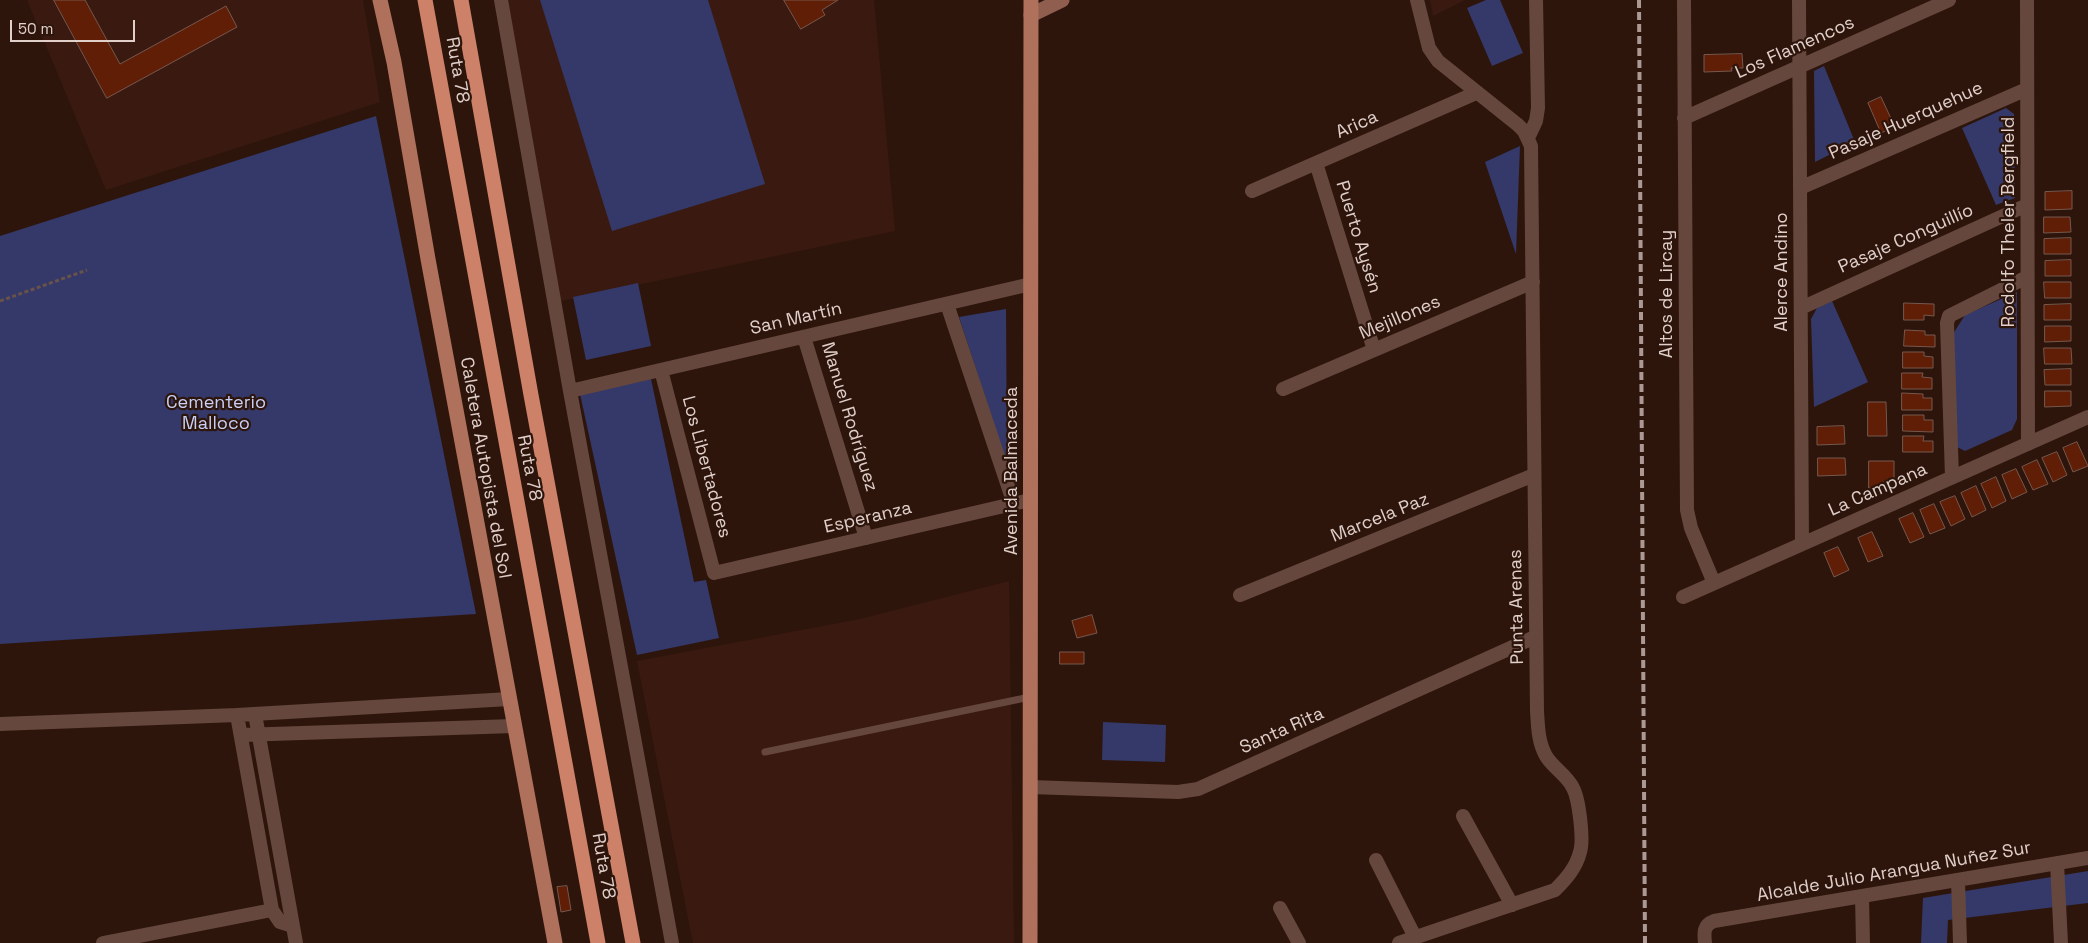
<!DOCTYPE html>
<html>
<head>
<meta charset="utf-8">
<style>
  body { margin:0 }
  #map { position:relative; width:2088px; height:943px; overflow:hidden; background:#2d150c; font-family:"Space Grotesk",sans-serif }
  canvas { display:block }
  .scale { position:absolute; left:10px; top:20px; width:125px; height:22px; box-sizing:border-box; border:2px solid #e1cfca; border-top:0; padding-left:6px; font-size:15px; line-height:18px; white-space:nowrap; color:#e1cfca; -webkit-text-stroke:4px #2d150c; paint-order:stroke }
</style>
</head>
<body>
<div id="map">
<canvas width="2088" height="943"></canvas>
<div class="scale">50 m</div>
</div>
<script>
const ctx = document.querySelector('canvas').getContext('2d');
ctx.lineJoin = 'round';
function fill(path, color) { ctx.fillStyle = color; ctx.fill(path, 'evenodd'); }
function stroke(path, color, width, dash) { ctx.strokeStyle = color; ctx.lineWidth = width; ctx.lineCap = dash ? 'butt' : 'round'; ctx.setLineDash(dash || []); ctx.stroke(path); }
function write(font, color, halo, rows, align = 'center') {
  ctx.font = font + ' "Space Grotesk",sans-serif'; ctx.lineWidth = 4.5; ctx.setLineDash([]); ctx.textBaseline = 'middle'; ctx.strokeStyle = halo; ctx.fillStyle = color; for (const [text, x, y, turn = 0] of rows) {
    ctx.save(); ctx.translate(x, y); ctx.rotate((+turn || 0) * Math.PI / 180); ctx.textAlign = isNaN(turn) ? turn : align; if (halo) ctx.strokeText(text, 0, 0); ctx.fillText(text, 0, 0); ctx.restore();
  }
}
fill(new Path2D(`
  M27,0H363L380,102L106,190Z
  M499,0H874L895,231L551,303Z
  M1430,0H1465L1433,16Z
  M1009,581L1014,943H693L637,661L860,619Z`), '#3a1a10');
fill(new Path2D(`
  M540,0H708L765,184L612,231Z
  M1486,0H1500L1523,53L1492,66L1467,8Z
  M1824,66L1855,142L1815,162L1814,71Z
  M2006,108L2014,114L2015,198L1996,205L1962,128Z
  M376,116L476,614L0,644V236Z
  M1520,146L1516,254L1485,162Z
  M638,283L651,346L586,360L573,297Z
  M2017,292V419L2012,430L1965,451L1955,446L1953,334L1965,315Z
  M1832,301L1868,382L1814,407L1811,319L1817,308Z
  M1006,309L1007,465L959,317Z
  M651,379L694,582L706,580L719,638L637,655L580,394Z
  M1103,722L1166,725L1165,762L1102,760Z
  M2088,871V903L1948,920L1947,943H1921L1923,898Z`), '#343969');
const building = new Path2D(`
  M54,0H85L120,64L226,6L237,27L107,98Z
  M784,0H838L822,10L825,15L801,29Z
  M1742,54L1743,68H1731L1732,71L1704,72V55Z
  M1881,97L1895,127L1881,133L1868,103Z
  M2072,191V209L2045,210V192Z
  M2044,217H2070L2071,232L2044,233Z
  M2071,238V254H2044V239Z
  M2071,260V276H2045V261Z
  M2044,282H2071V298H2045Z
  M1904,303L1934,304V316L1924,315V320H1904Z
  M2071,304V320H2044V305Z
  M2045,326H2071V341L2045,342Z
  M1905,330L1925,331V335H1935V347L1904,346Z
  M2044,348H2071L2072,364H2045Z
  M1903,352H1924V356L1933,357V368H1903Z
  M2071,369V385H2045L2044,370Z
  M1902,373H1923L1922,377L1932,378V389H1902Z
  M2045,391H2071V406L2045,407Z
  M1902,393L1923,394V398H1932V410H1902Z
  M1868,402H1886L1887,436H1868Z
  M1903,415H1924V420H1933V432L1903,431Z
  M1844,426L1845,444L1817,445V427Z
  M1903,436H1924L1923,441H1933V452H1903Z
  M2077,442L2088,466L2073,472L2063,448Z
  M2057,452L2067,475L2053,482L2042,458Z
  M1818,458H1845L1846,475L1818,476Z
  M2037,460L2048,484L2033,490L2022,467Z
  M1869,461H1894V480H1886L1885,488H1869Z
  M2016,469L2027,492L2012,499L2002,475Z
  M1996,477L2006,501L1992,508L1981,484Z
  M1976,486L1986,510L1972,517L1961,493Z
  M1955,496L1965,519L1951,526L1940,502Z
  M1934,504L1945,528L1930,534L1920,510Z
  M1913,513L1924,537L1910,543L1899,519Z
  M1872,532L1883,556L1868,562L1858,538Z
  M1838,547L1849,570L1834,577L1824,553Z
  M1092,615L1097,633L1077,638L1072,621Z
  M1060,652H1084V664H1060Z
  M567,886L571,910L561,912L557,887Z`);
fill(building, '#5f1e05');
stroke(building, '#76584e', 1);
stroke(new Path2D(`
  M0,301L87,270`), '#68524a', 3, [4, 2.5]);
stroke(new Path2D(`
  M765,752L1030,697`), '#65473d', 7);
stroke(new Path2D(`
  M501,0L570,391L672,943
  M1684,0L1687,510L1691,528L1714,583
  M1799,0L1802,544
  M2027,0L2028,444
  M1684,118L1949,0
  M1528,138L1536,121L1538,108L1536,0
  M1316,163L1374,350
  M1800,188L2027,89
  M1252,191L1476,93
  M947,304L1014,504
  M1801,308L2027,205
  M804,337L866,538
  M661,370L714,573L1030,500
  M1283,389L1533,282
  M570,391L1031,284
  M1952,477L1947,323L1949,316L2027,277
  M1240,595L1534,475
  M1683,597L2088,417
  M255,714L296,943
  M237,715L272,910L280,922L293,926
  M0,724L237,715L509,699
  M241,735L514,726
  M1030,787L1178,792L1198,789L1535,637
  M1463,816L1512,905
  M1376,860L1415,937
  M2057,863L2061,943
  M1958,880L1960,943
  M1862,896L1863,943
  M1280,908L1299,943
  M103,943L272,910
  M1399,943L1555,890C1566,879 1576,868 1580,852C1584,840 1579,799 1573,788C1567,775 1553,768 1546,756C1538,742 1538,726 1537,711L1531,146L1524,131L1518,125L1438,61L1429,48L1417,0
  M1705,943C1704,933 1703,925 1714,921L2088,858`), '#65473d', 14);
stroke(new Path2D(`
  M1031,15L1062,0`), '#8f5e4e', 15);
stroke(new Path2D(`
  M380,0L394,62L428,259L555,943
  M1030,943L1031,0`), '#af705c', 15);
stroke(new Path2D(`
  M425,0L598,943
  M461,0L531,395L633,943`), '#cc8168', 15);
stroke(new Path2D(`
  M1639,0L1645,943`), '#ad9993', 4, [8, 4]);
write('18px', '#e1cfca', '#2d150c', [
  ["Los Flamencos",1795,48,-24],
  ["Ruta 78",457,70,80],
  ["Pasaje Huerquehue",1906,121,-24],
  ["Arica",1357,125,-24],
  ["Rodolfo Theler Bergfield",2009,222,-90],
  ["Puerto Aysén",1358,237,73],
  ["Pasaje Conguillío",1906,239,-24],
  ["Alerce Andino",1782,272,-90],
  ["Altos de Lircay",1667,294,-90],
  ["Mejillones",1400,318,-23],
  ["San Martín",796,319,-13],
  ["Manuel Rodríguez",849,417,73],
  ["Los Libertadores",706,467,75],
  ["Caletera Autopista del Sol",485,468,80],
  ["Ruta 78",529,468,79],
  ["Avenida Balmaceda",1012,471,-90],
  ["La Campana",1878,490,-24],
  ["Esperanza",868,518,-13],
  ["Marcela Paz",1380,518,-22],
  ["Punta Arenas",1517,607,-91],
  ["Santa Rita",1282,731,-24],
  ["Ruta 78",603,866,80],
  ["Alcalde Julio Arangua Nuñez Sur",1894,872,-10]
]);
write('18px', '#c9d0f6', '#2d150c', [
  ["Cementerio",216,403],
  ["Malloco",216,424]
]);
</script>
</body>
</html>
